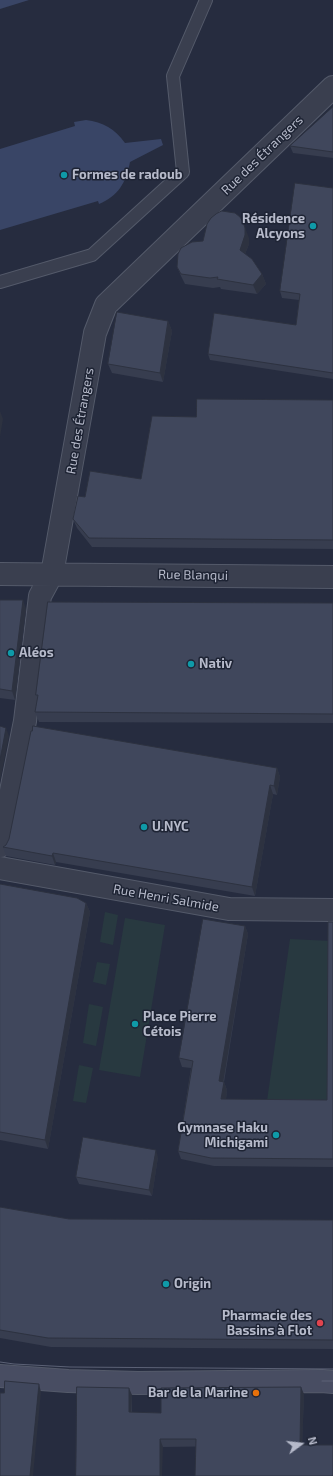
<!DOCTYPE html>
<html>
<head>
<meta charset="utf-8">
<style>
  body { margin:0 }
  #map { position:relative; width:333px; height:1476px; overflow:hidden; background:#262c3f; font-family:"Exo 2",sans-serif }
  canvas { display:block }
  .north { position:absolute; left:281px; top:1424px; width:40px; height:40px; -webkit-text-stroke:3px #1e2434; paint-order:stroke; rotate:75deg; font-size:11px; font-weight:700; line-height:16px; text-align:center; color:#b6baca }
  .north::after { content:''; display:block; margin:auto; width:14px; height:18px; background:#b6baca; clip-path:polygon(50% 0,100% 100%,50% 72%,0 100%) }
</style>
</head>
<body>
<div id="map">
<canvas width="333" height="1476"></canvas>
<div class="north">N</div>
</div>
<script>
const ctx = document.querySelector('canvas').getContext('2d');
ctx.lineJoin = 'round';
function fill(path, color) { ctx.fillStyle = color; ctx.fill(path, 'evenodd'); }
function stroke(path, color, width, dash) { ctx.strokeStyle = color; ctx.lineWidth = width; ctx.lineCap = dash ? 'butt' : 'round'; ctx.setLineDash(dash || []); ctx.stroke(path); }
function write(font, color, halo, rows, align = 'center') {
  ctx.font = font + ' "Exo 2",sans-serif'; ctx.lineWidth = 3; ctx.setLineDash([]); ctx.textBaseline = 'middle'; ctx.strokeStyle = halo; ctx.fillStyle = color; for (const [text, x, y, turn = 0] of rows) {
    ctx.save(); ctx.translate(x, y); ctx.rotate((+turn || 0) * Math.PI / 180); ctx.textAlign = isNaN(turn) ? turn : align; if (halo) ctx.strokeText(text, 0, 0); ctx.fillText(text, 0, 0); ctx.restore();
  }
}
fill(new Path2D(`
  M105,912L118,915L113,945L100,942Z
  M125,918L165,925L140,1077L99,1070Z
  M290,939L331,941L330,1108H266Z
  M97,962L110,964L106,985L93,982Z
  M89,1004L103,1007L96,1046L83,1043Z
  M79,1065L93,1068L86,1103L73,1101Z`), '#283940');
fill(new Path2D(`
  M0,0H29L0,9Z
  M86,120C103,122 115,129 125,143L161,139L163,145L130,162C126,183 118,196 99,204L98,201L0,230V149L75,126L74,122Z`), '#394566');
const lane = new Path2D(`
  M0,282L92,255L183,172L173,76L206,0`);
const street = new Path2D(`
  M0,574L333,577
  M0,846L25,721L40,596L52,574L95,333L106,305L333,87
  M0,868L229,909L333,910`);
const secondary = new Path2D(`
  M0,1376L68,1381L138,1383L322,1381L333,1382`);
stroke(lane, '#545a6a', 14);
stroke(street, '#545a6a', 24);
stroke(secondary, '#545a6a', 24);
stroke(lane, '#3a3f4f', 12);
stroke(street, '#3a3f4f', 22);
stroke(secondary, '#484d62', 22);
stroke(new Path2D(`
  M0,1362L14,1364L70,1367L333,1369
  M322,1381H333`), '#5c6276', 1);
fill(new Path2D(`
  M333,107V158L293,153L290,146Z
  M333,188V379L210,360L208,354L296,325L299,300L282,298L280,291Z
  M249,238V244L245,254L262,274L266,284L257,294L221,289L220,287L213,288L185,284L181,276L177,267L203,241Z
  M168,321L172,331L163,382L112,373L108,364Z
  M333,400V549L92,547L77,528L73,519L85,497L141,479L196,417Z
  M0,600L26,609L15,700L0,698Z
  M333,603V723L39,722L35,712L38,699L36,695Z
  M277,768L280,777L277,795L273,794L255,896L56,862L55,865L6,856L3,847L6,845L9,839Z
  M0,884L86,903L90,912L48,1149L0,1140Z
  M333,922V1167L214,1166L181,1159L178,1151L191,1068L182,1067L179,1058L245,926L248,934L224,1082L227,1090L226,1099L327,1100Z
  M158,1157L152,1196L79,1184L76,1177Z
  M0,1207L69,1219L333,1220V1349L51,1347L0,1338Z
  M304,1394L302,1445L163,1447L76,1476L132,1395V1412L161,1413Z`), '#373d4f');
fill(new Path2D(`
  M243,222L249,238V244L243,259L240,250Z
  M262,274L266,284L257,294L253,285Z
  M168,321L172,331L163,382L160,373Z
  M0,411L3,419L0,437Z
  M23,600L26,609L15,700L12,691Z
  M6,728L9,736L0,782V760Z
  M277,768L280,777L277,795L274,786Z
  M270,785L273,794L255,896L252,887Z
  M53,853L56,862L55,865L52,856Z
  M86,903L90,912L48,1149L45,1140Z
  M245,926L248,934L222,1089L219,1081Z
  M224,1082L227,1090L225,1108L221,1099Z
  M156,1150L158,1157L152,1196L149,1190Z
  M39,1384L41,1392L33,1476H30Z
  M301,1387L304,1394L302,1452L300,1445Z
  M129,1388L132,1395L131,1420L129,1412Z
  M160,1439L163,1447L162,1476H160Z`), '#2d3240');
const building = new Path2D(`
  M333,107V152L290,146Z
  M295,183L333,188V373L208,354L214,313L296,325L300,294L280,291Z
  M222,211L235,213L240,217L243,222L245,228V235L240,250L252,259L262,274L253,285L217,279L218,277L210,278L181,274L177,267L178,254L181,248L192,242L203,241L207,224L211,218L216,214Z
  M117,312L168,321L160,373L108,364Z
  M197,399L333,400V540L89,538L73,519L78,496L85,497L90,471L141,479L152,416L196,417Z
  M0,600H23L12,691L0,689Z
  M48,602L333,603V714L35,712L38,695H36Z
  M0,726L6,728L0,760Z
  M33,726L277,768L274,786L270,785L252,887L53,853L52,856L3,847L6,845L9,839L31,731H32Z
  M0,884L77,898L86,903L45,1140L0,1132Z
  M203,919L245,926L219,1081L224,1082L221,1099L327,1100L328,922H333V1159L211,1158L178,1151L193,1061L179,1058Z
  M83,1137L156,1150L149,1190L76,1177Z
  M0,1207L69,1219L333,1220V1340L48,1338L0,1330Z
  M5,1381L39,1384L30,1476H0V1393H4Z
  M77,1387L129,1388V1412L161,1413V1388L301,1387L300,1445H333V1476H195L196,1439H160V1476H76Z`);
fill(building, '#40475c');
stroke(building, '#2d3240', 1);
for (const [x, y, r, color] of [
  [64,175,4,"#0f9aa8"],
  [313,226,4,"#0f9aa8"],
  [11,653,4,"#0f9aa8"],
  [191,664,4,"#0f9aa8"],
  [144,827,4,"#0f9aa8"],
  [135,1024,4,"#0f9aa8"],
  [276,1135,4,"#0f9aa8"],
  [166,1284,4,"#0f9aa8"],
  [320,1323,4,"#e0444e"],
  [256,1393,4,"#e8710a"]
]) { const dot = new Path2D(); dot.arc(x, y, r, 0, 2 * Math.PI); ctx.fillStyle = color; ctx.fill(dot); stroke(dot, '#1e2434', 1.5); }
write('13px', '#b6baca', '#1e2434', [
  ["Rue des Étrangers",262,155,-44],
  ["Rue des Étrangers",80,421,-80],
  ["Rue Blanqui",193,575,1],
  ["Rue Henri Salmide",166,898,10]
]);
write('bold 13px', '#b6baca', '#1e2434', [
  ["Formes de radoub",72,175],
  ["Résidence",305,219,"right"],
  ["Alcyons",305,234,"right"],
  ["Aléos",19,653],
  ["Nativ",199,664],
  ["U.NYC",152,827],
  ["Place Pierre",143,1017],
  ["Cétois",143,1032],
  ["Gymnase Haku",268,1128,"right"],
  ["Michigami",268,1143,"right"],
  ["Origin",174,1284],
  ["Pharmacie des",312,1316,"right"],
  ["Bassins à Flot",312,1331,"right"],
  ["Bar de la Marine",248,1393,"right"]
], 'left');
</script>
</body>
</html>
